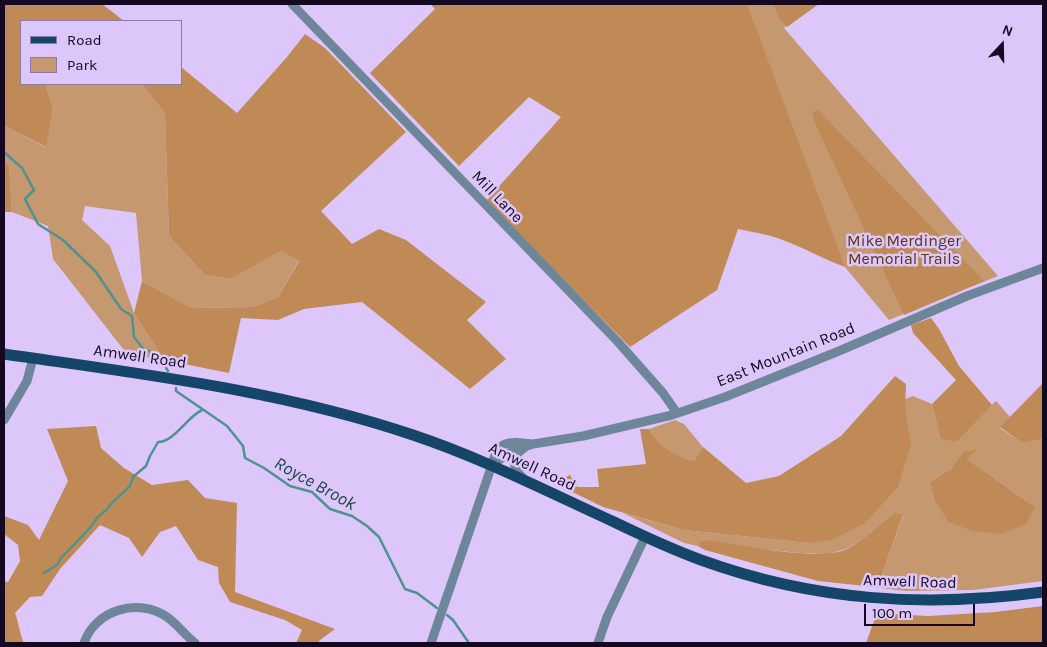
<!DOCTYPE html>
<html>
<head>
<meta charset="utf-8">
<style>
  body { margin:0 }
  #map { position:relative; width:1047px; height:647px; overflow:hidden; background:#dcc6fa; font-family:Karla,sans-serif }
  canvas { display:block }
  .frame { position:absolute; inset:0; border:5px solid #140920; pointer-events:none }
  .legend { position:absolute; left:20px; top:20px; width:162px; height:65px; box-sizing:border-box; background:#dcc6fa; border:1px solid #8c7aa3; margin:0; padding:6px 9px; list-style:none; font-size:15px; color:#140920 }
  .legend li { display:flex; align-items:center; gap:10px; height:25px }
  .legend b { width:25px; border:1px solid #8c7aa3 }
  .north { position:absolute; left:977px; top:20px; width:50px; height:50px; -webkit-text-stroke:4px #dcc6fa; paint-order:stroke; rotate:21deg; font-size:14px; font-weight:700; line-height:20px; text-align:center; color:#140920 }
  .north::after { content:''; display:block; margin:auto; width:18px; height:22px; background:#140920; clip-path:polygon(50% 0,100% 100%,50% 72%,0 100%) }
  .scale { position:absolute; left:864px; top:604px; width:111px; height:22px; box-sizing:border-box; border:2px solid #140920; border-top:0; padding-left:6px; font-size:15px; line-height:18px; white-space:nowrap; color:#140920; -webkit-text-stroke:4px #dcc6fa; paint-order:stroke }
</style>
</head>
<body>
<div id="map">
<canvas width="1047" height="647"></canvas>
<div class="frame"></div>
<ul class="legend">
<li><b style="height:6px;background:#15466a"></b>Road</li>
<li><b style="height:14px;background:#c5986f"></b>Park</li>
</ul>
<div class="north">N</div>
<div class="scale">100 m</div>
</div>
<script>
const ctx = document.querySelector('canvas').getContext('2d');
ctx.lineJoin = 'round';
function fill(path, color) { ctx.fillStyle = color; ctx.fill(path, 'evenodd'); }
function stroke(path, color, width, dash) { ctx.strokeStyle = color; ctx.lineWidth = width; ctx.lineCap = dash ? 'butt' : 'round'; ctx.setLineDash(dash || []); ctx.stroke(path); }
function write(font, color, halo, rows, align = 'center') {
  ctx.font = font + ' Karla,sans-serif'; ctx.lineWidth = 5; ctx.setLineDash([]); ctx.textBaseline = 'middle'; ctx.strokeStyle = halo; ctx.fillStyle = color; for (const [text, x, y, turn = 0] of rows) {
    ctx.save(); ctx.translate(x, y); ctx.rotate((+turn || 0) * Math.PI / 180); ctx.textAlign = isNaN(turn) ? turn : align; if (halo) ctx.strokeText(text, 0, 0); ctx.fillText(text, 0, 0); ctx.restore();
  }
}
fill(new Path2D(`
  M737,4H811L784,28L998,276L889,320L845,267Z
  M45,84H142L165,114L169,236L205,275L231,279L281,249L299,260L278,297L252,307L192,308L142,281L136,213L85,206L82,220L110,246L134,313L164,360L127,354L53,259L48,226L12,212L9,165L4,161V126L45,147L53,108Z
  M913,396L932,404L940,438L973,423L996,401L1010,417L1000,428L1022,443L1043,439V581L973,590L905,591L865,586L879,583L903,516L897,512L861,540L846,549L828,554L799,553L700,542L698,546L684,543L623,513L684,530L808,543L905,409V399ZM976,449L967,459L1035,507L930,482L952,468Z
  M675,420L684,424L703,447L694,461C675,457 658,446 649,429Z`), '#c5986f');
fill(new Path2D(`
  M4,4H102L124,21H21V84H45L53,108L46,147L4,126Z
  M430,4H747L845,267C823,259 803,247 780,239C767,234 752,232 738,229L717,290L630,347L486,201L561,117L529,97L459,166L370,73L435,9Z
  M774,4H819L787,27L780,20Z
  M305,34L325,48L406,132L321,211L352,244L379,229L406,240L486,302L467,320L506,359L470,389L362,302L304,309L278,320L241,318L229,373L164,360L134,313L142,281L192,308L252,307L278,297L299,261L281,250L231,279L205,275L169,236L165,114L142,84H181V67L237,113L287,57Z
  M818,110L984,281L904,315L815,123L812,112Z
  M4,161L9,165L12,212H4Z
  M931,318L939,329L959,366L992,405L956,442L940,438L932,404L956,380L913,333L911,325Z
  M895,376L906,384L905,409L911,444L898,487L865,523L832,540L808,543L684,530L603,507L554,483L570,475L577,487H599L597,469L646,464L640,429H649C658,446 676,457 694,461L703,447L746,483L779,476L841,436Z
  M1043,383V439L1022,443L1000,427Z
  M96,426L101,448L124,468L152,485L188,480L205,498L237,503L235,592L335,629L320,640L318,643H296L302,630L285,620L230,602L219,583L218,567L198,560L176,526L160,532L142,557L129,538L100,525L60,569L42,596L30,597L15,613C18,620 21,639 24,643H4V581L8,582L20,561L18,545L4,534V516L28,525L39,540L68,481L47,429Z
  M978,449L967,459L1035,507L1026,524L1001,534L972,531L949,522L935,501L930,482L952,468L964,452Z
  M896,512L903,515L879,583L865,586L818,581L705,550L698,546L700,542L710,540C742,545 820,562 847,549C865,539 880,524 896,512Z
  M1043,606V643H866L877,613L928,616L995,612Z`), '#c08a57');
stroke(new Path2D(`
  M4,152L22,168L34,190L25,199L38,224L63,240L96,272L121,309L132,316L134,337L144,350C158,352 161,360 168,371
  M176,388V391L227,426L243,446L245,458L264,468L290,486L312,492L330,509L352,516L367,526L379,537L405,589L417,593L437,608
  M44,573L57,565L61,558L89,529L97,518L107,509L112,503L130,486L133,477L146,466L150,456L158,442C174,442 187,417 202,410
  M447,615L453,620L469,643`), '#50928f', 2.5);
stroke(new Path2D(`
  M292,4L618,342L663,393L677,413
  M4,420L27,381L33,358
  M492,465L512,451L533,444L583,436L672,415L725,397L839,351L967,296L1043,268
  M523,478C512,466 510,458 524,448
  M84,643C95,610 138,597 167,617C177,624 185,635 195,643
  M431,643L492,465C497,440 509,441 532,444
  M598,643L607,617L645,537`), '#6d869a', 9);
stroke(new Path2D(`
  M4,354C141,374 280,390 413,435C482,458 546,491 612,521C641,535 671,549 701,560C814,601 925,608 1043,592`), '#15466a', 11);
write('16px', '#140920', '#dcc6fa', [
  ["Mill Lane",497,197,46],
  ["East Mountain Road",786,355,-22],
  ["Amwell Road",140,357,8],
  ["Amwell Road",532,467,25],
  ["Amwell Road",910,582,2]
]);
write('16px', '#5a360c', '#dcc6fa', [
  ["Mike Merdinger",904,241],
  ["Memorial Trails",904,259]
]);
write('italic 18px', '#1d4a44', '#dcc6fa', [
  ["Royce Brook",315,484,29]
]);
</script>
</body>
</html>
